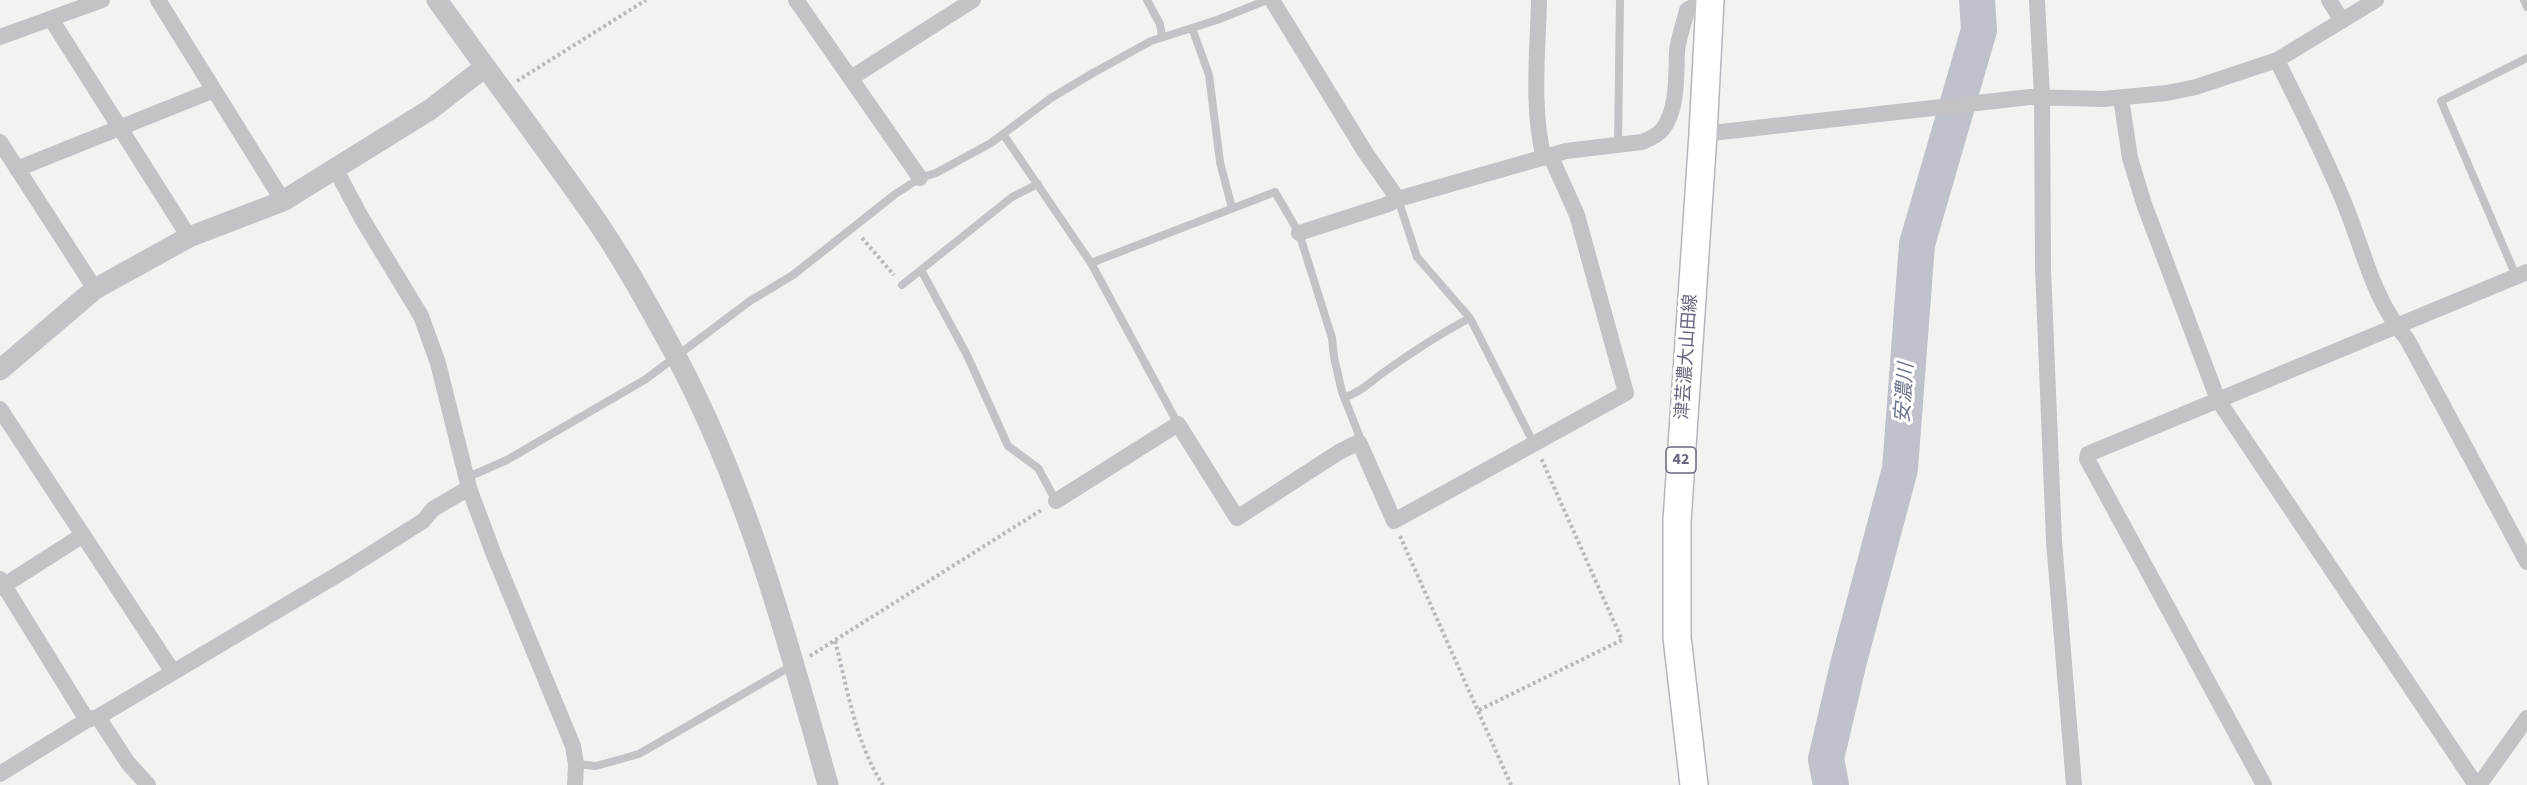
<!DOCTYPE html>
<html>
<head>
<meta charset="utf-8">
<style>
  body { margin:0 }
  canvas { display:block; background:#f2f3f0 }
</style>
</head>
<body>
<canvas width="2527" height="785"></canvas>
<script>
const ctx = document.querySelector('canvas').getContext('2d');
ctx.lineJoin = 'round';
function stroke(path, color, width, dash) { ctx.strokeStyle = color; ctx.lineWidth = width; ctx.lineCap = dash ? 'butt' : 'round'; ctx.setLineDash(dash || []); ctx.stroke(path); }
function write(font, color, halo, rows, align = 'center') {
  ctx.font = font + ' "Source Sans 3","Noto Sans JP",sans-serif'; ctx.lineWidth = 6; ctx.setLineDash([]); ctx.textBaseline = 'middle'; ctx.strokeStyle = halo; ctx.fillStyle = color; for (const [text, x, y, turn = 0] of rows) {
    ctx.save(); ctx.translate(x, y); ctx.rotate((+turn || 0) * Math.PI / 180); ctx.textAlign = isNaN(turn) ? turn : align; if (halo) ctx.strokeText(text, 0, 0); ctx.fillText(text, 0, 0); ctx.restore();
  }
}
stroke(new Path2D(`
  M1831,785L1826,759L1849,661L1900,469L1917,244L1979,30L1977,0`), '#bfc2ca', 36);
const primary = new Path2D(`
  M1694,785L1677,637V521L1703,134L1710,0`);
stroke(primary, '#b5b5bb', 30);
stroke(new Path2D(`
  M517,81L646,0
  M862,238L894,275
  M1400,536L1511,785
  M835,641C848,690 855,742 883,785
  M810,656L1043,509
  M1479,710L1622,640L1541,458`), '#b9b9bd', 4, [3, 3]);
stroke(new Path2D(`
  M1147,0L1160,24L1162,37
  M2524,0L2527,7
  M1192,28L1209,75L1220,162L1232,208
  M1003,134L1091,263L1178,424
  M1618,144L1620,0
  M1398,199L1417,257L1470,318L1533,442
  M1091,263L1275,192L1299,233L1332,338L1334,357L1342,392L1359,435V442
  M921,270L967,355L1008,446L1038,468L1056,501
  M2516,276L2441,101L2527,58
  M902,285L1012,197L1038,184
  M1345,397C1361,393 1373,379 1387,370C1414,351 1441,333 1470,318
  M466,478L507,460L646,379L750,301L793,275L894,195L920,178L936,173L991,143L1051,98L1093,73L1151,41L1217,20L1267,0
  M576,764L596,766L639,754L793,665`), '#c2c2c7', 8);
stroke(new Path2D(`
  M158,0L283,201
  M796,0L920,178
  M1272,0L1365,152L1398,199
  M1539,0C1538,51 1531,109 1544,158
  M2037,0L2042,96L2043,268L2054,541L2074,785
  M2329,0L2342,21
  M51,19L189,237
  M0,37L102,0
  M2277,60C2301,110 2327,159 2347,210C2364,253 2375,303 2407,339L2527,562
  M851,78L973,0
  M2121,98L2130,158L2144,204L2218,400L2476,785
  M1703,134L2030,97L2103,99L2167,93L2196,87L2277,60L2376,0
  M0,142L95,289
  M17,169L214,90
  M336,170L361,217L421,316L438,363L469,488L494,555L573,746L576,764L575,785
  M1299,233L1386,205L1398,199L1566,151L1642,142C1649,139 1657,136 1662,130C1678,110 1676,76 1677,52C1678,38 1684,24 1687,10L1705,0
  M0,409L173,672
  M1056,501L1178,424L1237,518L1339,452L1359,442L1394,521L1626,393L1577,215L1551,157
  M0,579L87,720
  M0,588L83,535
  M98,717L128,763L148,785
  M0,774L87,720L98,717L347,569L423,521L433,509L469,488
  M2264,785L2087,459L2088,454L2527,272
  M2479,785L2527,718`), '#c2c2c7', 16);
stroke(new Path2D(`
  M437,0C487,70 539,139 589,210C621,255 648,305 675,354C747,489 787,638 828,785
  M0,370L95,289L189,237L283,201L431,109L485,67`), '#c2c2c7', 21);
stroke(primary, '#fff', 27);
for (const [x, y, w] of [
  [1681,460,30]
]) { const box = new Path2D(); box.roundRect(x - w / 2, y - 13, w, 26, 4.5); ctx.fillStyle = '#fff'; ctx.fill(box); stroke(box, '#66677e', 1.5); }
write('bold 16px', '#66677e', null, [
  ["42",1681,460]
]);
write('18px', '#66677e', '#fff', [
  ["津芸濃大山田線",1688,357,-86]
]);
write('italic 20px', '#6b7389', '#fff', [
  ["安濃川",1906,393,-86]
]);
</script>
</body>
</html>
